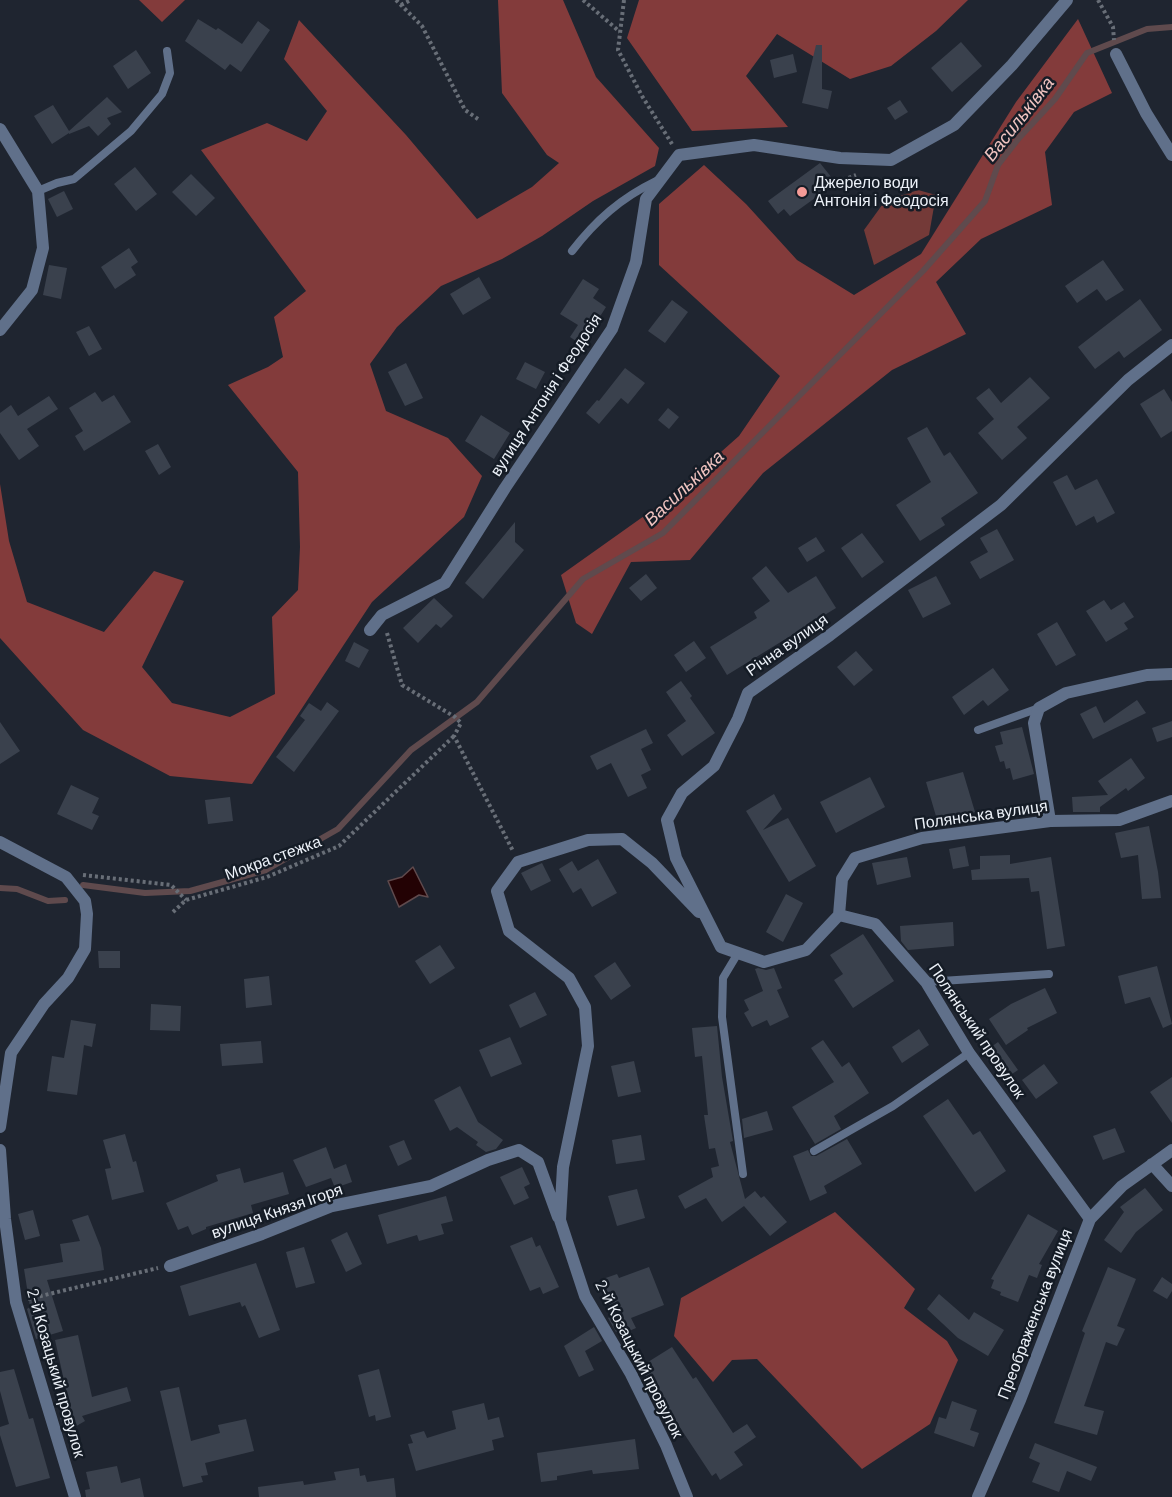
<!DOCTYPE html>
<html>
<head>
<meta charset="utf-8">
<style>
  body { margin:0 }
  canvas { display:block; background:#1f2530 }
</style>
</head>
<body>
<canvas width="1172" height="1497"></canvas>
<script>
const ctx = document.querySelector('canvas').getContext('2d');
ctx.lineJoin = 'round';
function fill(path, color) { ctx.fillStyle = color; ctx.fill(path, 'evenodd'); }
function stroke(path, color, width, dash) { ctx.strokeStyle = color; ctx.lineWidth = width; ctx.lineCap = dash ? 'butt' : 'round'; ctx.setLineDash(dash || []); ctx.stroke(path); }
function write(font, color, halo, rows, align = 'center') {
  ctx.font = font + ' Barlow,sans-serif'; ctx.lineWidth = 5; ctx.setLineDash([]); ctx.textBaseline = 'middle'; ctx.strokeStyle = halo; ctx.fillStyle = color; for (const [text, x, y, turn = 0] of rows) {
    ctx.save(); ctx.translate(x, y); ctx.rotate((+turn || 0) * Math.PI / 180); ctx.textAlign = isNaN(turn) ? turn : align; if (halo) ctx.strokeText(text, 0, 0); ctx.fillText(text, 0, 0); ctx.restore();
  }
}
fill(new Path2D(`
  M918,190L936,195L929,235L874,265L864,230L885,201Z`), '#743a38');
fill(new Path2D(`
  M139,0H185L162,22Z
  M498,0H563L596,77L659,148L655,166L593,201L542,236L502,259L441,286L397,327L370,364L386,411L448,438L482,476L464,517L372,602L252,784L170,776L83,730L0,638V484L9,541L27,602L104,632L154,571L184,581L142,667L172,703L230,717L275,694L272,617L298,590L300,547L298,472L228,385L268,367L283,357L274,317L306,291L201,150L267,123L307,141L327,111L284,59L299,20L406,135L477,219L532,187L559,163L547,155L502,93Z
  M639,0H968L936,31L891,66L850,79L777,34L746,76L788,127L692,131L627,38Z
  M1078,19L1112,93L1074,112L1045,152L1052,205L981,239L936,282L966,334L892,370L763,473L690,560L631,562L592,634L576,623L561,575L668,499L739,436L780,376L659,265V204L704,165L746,204L797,260L854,295L921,254L1016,102Z
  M835,1212L915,1289L904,1308L947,1341L958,1360L930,1424L862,1469L757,1359L732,1360L713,1382L674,1336L681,1298Z`), '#833b3b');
const water = new Path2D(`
  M413,867L428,897L419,895L399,907L388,881L402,877Z`);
fill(water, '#230204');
stroke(water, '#5f4a4d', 1.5);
stroke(new Path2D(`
  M83,885L145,893L190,891L266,870L338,829L411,750L477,702L583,579L663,533L923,271L985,201L998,165L1019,138L1055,99L1087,53L1147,29L1172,27
  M0,888L17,889L48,901L65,900`), '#5f4a4d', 6);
fill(new Path2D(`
  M198,19L216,30L218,28L242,44L258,21L270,30L241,72L230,64L225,70L185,41Z
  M961,42L982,66L952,92L931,68Z
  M816,45H822V89L832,91L828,109L802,103Z
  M136,50L151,73L128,89L113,66Z
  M793,54L797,72L774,78L770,60Z
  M107,97L122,112L107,118L111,124L98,136L89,126L69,134V133L52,144L34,116L53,105L69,131Z
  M900,100L908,112L895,120L887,108Z
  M820,163L836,183L790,216L784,209L778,214L768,201Z
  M135,167L157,194L136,211L114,184Z
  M191,174L215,198L196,216L172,192Z
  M64,191L73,209L57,217L48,199Z
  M129,248L138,262L131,267L136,275L115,289L101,267Z
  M1103,260L1124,290L1106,301L1097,289L1077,303L1065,286Z
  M49,265L67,268L61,299L43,295Z
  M479,277L491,298L463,315L450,294Z
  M583,279L599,289L593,298L606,307L582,345L570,337L578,325L560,314Z
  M1140,299L1162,330L1124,358L1119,351L1095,369L1078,347Z
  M672,300L688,312L665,343L648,331Z
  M89,326L102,349L89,356L76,332Z
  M525,362L545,372L536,389L516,379Z
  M406,363L423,398L405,406L388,372Z
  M625,368L645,383L628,404L621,398L599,424L586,413L597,400L599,401Z
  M1030,377L1050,398L1017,427L1027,438L1002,460L978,433L994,419L976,398L989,388L1001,403Z
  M1164,389L1172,402V431L1161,438L1140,404Z
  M95,392L102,402L114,395L131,422L84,451L75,436L83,431L69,408Z
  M49,396L58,409L27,429L39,446L19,460L0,433V413L11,405L18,416Z
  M668,408L679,417L669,429L658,420Z
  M481,415L510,433L494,459L465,441Z
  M927,427L944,456L950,452L978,493L941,518L945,525L920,541L896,505L931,482L907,438Z
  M158,444L171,467L159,475L145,451Z
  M1067,475L1075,490L1097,479L1115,513L1097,523L1094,516L1076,526L1053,482Z
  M515,522V542L524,550L483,599L465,583Z
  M997,529L1014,560L980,579L970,562L988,552L980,538Z
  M862,533L884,562L862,578L841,548Z
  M816,537L825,551L807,562L798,548Z
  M766,566L788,593L816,576L836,608L727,675L710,647L757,618L754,612L770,601L752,578Z
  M646,574L657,588L641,601L629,588Z
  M936,576L951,604L923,618L908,590Z
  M434,598L453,616L441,628L436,624L418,643L403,628Z
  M1104,600L1111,610L1124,602L1134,617L1124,623L1128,629L1106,642L1086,611Z
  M1057,622L1076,655L1056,666L1037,634Z
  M694,641L706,658L686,672L674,655Z
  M354,642L369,650L359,668L345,661Z
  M856,651L873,670L854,686L837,667Z
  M993,668L1009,690L988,706L983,700L964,715L952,697Z
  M681,681L692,696L690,698L715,733L682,756L667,735L686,721L666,692Z
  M1137,700L1146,713L1093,739L1080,714L1096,706L1104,723Z
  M327,702L339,711L294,772L276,757L305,720L300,716L309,703L321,711Z
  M1172,721V737L1157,742L1152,728Z
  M0,722L20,751L0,764Z
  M1022,727L1034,774L1013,780L1010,768L1006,769L1004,761L1000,762L995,746L1003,744L1000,732Z
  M646,729L653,743L641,749L651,770L641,775L647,788L628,797L611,763L597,770L590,756Z
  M1131,758L1145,778L1128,791L1126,788L1100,807V812H1073L1072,797L1108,795L1098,781Z
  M963,772L975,812L938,823L926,782Z
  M870,777L885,807L836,833L820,802Z
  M71,785L99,798L92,813L99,816L92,830L57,814Z
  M774,794L782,809L763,830L788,818L816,866L789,882L746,811Z
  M230,797L233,821L208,824L205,800Z
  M1149,826L1158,872L1161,898L1142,899L1138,855L1121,858L1115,833Z
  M965,846L969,866L953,869L949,849Z
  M1010,855V864L1051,857L1065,946L1047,949L1039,891L1031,892L1029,878L972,880L971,870L980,869V856Z
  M907,857L911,877L877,885L872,863Z
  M598,859L617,893L592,907L581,888L573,893L559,869L572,861L578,871Z
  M542,863L551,881L531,891L521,873Z
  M786,894L803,903L783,942L766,932Z
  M953,922L954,946L908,950L901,941L900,926Z
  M863,934L894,981L853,1008L834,980L843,974L830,955Z
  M440,945L455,968L430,984L415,961Z
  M98,951H120V968H99Z
  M615,962L631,986L611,1000L594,976Z
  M1157,966L1172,1024L1163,1028L1150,997L1125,1004L1118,976Z
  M758,968L766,970L774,968L782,988L777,990L789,1017L770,1026L767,1020L752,1027L744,1013L749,1010L744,1000L763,991L755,969Z
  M269,976L272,1005L246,1008L244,979Z
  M1045,988L1057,1013L1027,1028L1028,1030L1006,1045L989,1019L1011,1004Z
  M535,992L547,1015L520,1028L509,1005Z
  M151,1004L181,1006L180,1031L150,1030Z
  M71,1020L96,1024L92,1047L84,1045L77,1095L47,1091L52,1056L64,1058Z
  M717,1026L722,1077L733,1141L730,1142L745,1199L755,1191L761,1198L764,1196L787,1222L770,1236L744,1206L722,1222L706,1198L685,1209L678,1196L713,1177L711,1168L719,1166L715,1148L709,1149L704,1115H708L702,1056L695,1057L692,1028Z
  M919,1029L929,1045L902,1063L892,1047Z
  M510,1037L522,1064L491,1077L479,1050Z
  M823,1040L842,1067L849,1062L869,1093L834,1116L841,1129L815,1144L792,1107L834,1082L811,1048Z
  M261,1041L263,1063L222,1066L220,1044Z
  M998,1042L1018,1070L1003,1080L983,1053Z
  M634,1061L641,1092L618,1097L611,1066Z
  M1044,1064L1058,1083L1036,1099L1022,1080Z
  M1172,1077V1123L1150,1092Z
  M460,1086L478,1122L503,1140L496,1149L486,1152L476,1145L478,1142L457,1127L450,1131L434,1100Z
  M948,1099L973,1135L980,1131L1006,1171L975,1192L923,1116Z
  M767,1111L773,1130L744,1138L742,1119Z
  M1115,1128L1125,1152L1103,1160L1093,1136Z
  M125,1134L133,1162L136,1161L144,1192L112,1200L105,1169L111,1168L103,1140Z
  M641,1135L645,1160L616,1164L612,1140Z
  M847,1139L862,1164L824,1186L827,1193L810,1201L793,1156L808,1150L811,1156H816Z
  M404,1140L412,1159L398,1166L389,1146Z
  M326,1147L334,1169L346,1164L352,1182L335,1188L331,1178L306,1187L293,1160Z
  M522,1167L530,1184L524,1187L529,1198L514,1205L500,1177Z
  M240,1168L244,1183L283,1172L289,1194L251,1205L253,1213L206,1227V1229L192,1235L188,1226L178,1230L166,1203L218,1181L216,1175Z
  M1145,1188L1163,1210L1136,1232L1121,1253L1104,1240L1124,1212L1120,1207Z
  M637,1189L645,1218L617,1226L608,1196Z
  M446,1196L453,1221L441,1224L444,1234L419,1241L417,1235L387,1244L378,1215Z
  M33,1210L40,1236L25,1240L18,1214Z
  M1028,1214L1058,1231L1039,1264L1042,1265L1037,1278L1029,1275L1018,1302L1000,1295L1001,1292L991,1288L994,1280L991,1279Z
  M88,1215L101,1248L104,1270L47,1280L63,1331L36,1339L27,1309L30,1307L24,1269L63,1262L60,1244L80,1241L72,1220Z
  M347,1232L362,1264L346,1272L331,1240Z
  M532,1237L536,1247L540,1245L559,1287L543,1294L540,1287L530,1291L510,1246Z
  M304,1247L315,1283L296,1288L286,1252Z
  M256,1263L280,1330L259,1338L245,1305L242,1307L240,1302L189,1316L180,1286Z
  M649,1267L664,1305L631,1318L636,1328L620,1335L618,1330L616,1332L608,1318L613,1315L600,1280L617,1274L619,1278Z
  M1108,1267L1136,1279L1117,1326L1125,1329L1117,1346L1106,1342L1084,1406L1104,1411L1097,1435L1054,1423L1085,1333L1082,1331Z
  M1162,1277L1172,1284V1291L1167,1299L1153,1291Z
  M939,1294L969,1320L974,1312L1004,1330L988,1356L958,1338L927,1309Z
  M594,1327L602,1341L585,1351L594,1370L579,1377L564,1346Z
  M78,1335L92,1397L127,1387L131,1401L82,1416L85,1421L66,1432L60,1418L71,1412L55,1340Z
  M672,1347L693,1379L696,1377L733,1433L747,1424L756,1437L734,1452L743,1465L720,1480L716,1473L712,1476L640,1367Z
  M14,1369L29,1419L33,1418L50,1478L16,1487L0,1435V1427L9,1424L0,1391V1372Z
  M379,1369L391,1417L376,1421L375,1415L369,1417L358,1375Z
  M179,1387L191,1441L220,1433L218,1425L246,1419L254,1451L205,1463L208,1475L201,1476L203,1482L183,1487L160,1391Z
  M952,1401L977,1410L970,1430L979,1433L974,1447L934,1433L939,1417L946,1419Z
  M484,1403L488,1420L499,1417L504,1437L492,1440L494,1450L416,1471L408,1444L413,1443L410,1435L424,1431L427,1438L456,1429L452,1411Z
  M635,1439L639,1469L593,1474L592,1470L557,1476V1480L541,1482L537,1453Z
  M1035,1443L1097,1467L1091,1481L1067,1471L1059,1492L1032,1482L1040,1463L1029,1458Z
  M117,1466L121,1483L140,1478L144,1497H86L85,1490L90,1489L86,1472Z
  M359,1468L360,1476L365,1475L367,1482L394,1478L396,1497H259L258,1487L303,1481L304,1485L336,1480L334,1472Z`), '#3a414d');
stroke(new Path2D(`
  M396,0L422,26L465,110L478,119
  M583,0L620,32
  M624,0L618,50L642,96L672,144
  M1098,0L1113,27L1114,40
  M401,5L411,0
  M843,180L856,175
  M387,633L402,685L455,717L461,723L454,736L513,851
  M83,875L171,885L186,900
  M173,912L186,900L267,877L339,846L454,736
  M28,1299L158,1268`), '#686e77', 4, [3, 3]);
stroke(new Path2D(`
  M38,191L57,183L74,179L131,131L162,94L170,73L167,51
  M572,251C596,220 621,198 656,181
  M978,730L1039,708
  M738,953L723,978L722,1017L743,1174
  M926,982L1049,974
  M814,1151L893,1106L969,1053`), '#60708a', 8);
stroke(new Path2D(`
  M1116,54L1146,113L1172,155
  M0,129L38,191L43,248L32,290L0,330
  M370,630L382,615L445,583L505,488L612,329L636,262L646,199L679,155L754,145L840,158L891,160L954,125L1012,65L1067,0
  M1050,821L1034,723L1039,708L1066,693L1147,675L1172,674
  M0,842L66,877L85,901L87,914L85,949L68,978L44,1004L11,1053L0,1127
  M839,915L806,950L764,962L721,947L676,858L667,820L682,793L714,766L738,719L748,693L830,635L1001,505L1128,380L1172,345
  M839,915L875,924L926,982L969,1053L1090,1219
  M839,915L842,879L855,858L922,838L1050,821L1119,820L1172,801
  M0,1150L5,1219L16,1302L75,1497
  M1152,1164L1172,1186
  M170,1266L262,1234L332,1206L431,1186L488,1160L519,1150L538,1162L558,1217
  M687,1497L666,1445L631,1374L585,1296L560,1220L563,1167L588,1046L585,1007L569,978L509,931L497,891L518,862L588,840L622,839L652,863L699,912
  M978,1497L1020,1400L1090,1219L1122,1186L1172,1150`), '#60708a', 12);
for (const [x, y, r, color] of [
  [802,192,6,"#f59b97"]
]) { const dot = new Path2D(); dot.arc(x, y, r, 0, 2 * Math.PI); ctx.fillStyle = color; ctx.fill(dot); stroke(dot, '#151c26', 2); }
write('16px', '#ecf1f8', '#151c26', [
  ["Джерело води",814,183],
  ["Антонія і Феодосія",814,201]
], 'left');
write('16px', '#ecf1f8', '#151c26', [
  ["вулиця Антонія і Феодосія",546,395,-57],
  ["Річна вулиця",787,645,-35],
  ["Полянська вулиця",981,815,-8],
  ["Мокра стежка",273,858,-20],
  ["Полянський провулок",977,1031,56],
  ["вулиця Князя Ігоря",277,1211,-19],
  ["Преображенська вулиця",1035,1314,-69],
  ["2-й Козацький провулок",639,1359,63],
  ["2-й Козацький провулок",56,1373,74]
]);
write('italic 18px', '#f1c4c1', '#151c26', [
  ["Васильківка",1019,119,-52],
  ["Васильківка",684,488,-43]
]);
</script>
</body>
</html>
